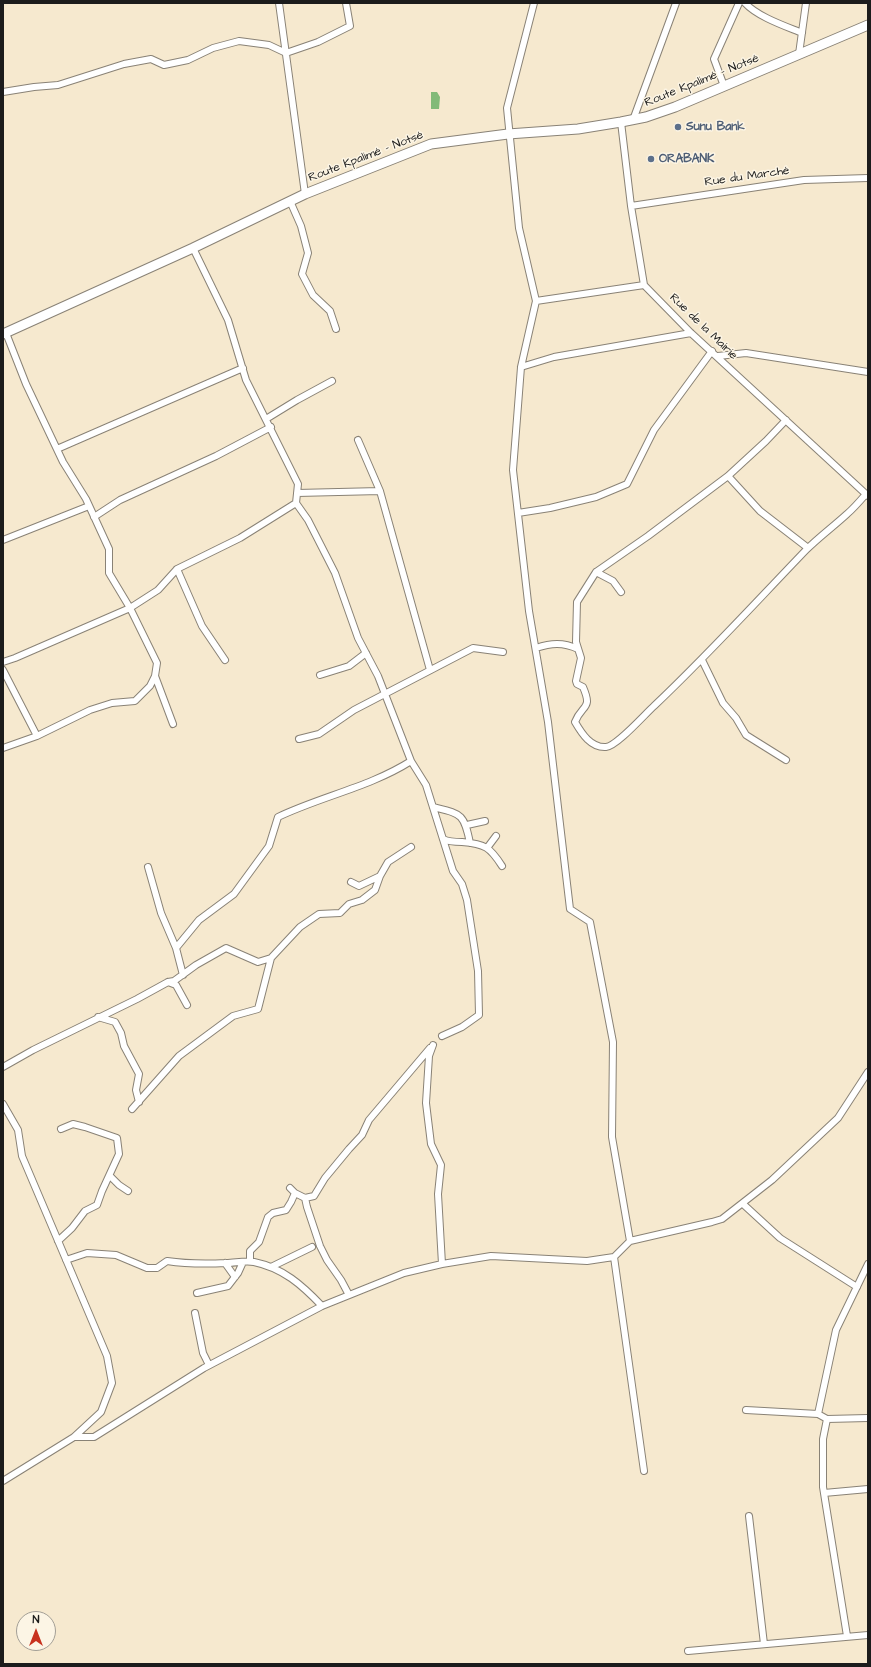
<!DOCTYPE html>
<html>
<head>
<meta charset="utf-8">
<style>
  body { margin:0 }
  #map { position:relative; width:871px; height:1667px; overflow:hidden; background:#f6e9cf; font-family:"Architects Daughter",sans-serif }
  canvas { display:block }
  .frame { position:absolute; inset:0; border:4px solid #1c1c1c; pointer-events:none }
  .north { position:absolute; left:16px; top:1611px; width:40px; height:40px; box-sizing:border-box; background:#fcf5e5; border:1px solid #a29e95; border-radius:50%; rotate:0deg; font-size:11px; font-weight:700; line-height:16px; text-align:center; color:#1c1c1c }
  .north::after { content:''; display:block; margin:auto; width:14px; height:18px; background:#c8321e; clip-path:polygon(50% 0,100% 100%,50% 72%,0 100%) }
</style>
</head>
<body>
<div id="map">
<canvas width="871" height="1667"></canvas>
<div class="frame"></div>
<div class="north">N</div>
</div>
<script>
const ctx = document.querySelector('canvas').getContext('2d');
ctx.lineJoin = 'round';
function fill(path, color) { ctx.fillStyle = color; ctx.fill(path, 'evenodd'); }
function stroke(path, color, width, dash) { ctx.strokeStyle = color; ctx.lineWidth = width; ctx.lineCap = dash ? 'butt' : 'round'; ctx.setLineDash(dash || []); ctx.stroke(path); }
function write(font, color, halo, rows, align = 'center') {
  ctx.font = font + ' "Architects Daughter",sans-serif'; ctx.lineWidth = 3; ctx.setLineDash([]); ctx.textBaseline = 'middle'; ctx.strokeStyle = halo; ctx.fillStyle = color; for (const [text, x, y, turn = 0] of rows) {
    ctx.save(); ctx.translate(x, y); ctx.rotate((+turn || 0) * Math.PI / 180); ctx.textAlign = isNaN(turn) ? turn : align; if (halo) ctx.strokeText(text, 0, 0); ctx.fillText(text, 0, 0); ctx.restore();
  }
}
fill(new Path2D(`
  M431,92H437L440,97L439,109H431Z`), '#82ba78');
const street = new Path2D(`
  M279,3L305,194
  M534,3L507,108L519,228L536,301L521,367L513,470L529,611L548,722L570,909L590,922L613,1042L612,1137L630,1241
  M745,3C758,17 785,26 802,33
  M799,54L806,3
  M724,86L714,59L739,3
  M3,92L34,87L58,85L124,64L151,59L164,65L188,60L213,48L239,41L269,45L286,53L318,42L350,26L346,3
  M633,120L676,3
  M621,122L631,206L644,285L691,333L868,496
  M290,201L301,226L308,253L302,274L313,295L330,311L336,329
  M631,206L804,180L868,178
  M193,248L228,320L246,380L298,484L296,503L308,520L335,573L358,638L378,676L411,761L426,785L453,871L462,884L467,900L478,971L479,1015L462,1027L442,1036
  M536,301L644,285
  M6,333L26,384L63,462L86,499L109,549V573L130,608L157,663L155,676L173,724
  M718,356L746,353L868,372
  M521,367L554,357L691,333
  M266,419L297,400L332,381
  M786,420L766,441L728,476L648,536L596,572L577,602L576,642L581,658L576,681L577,684L583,687C593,710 582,704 575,722C582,734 591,748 606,747C617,746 645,714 654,706C707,656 756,602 806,550C819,537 834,526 847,514C854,508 860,501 866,494
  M358,440L380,491
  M57,449L243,368
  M728,476L760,511L808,548
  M297,493L380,491L430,670
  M518,513L550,508L596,497L627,484L654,430L712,351
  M94,517L120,500L216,456L271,427
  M3,540L89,506
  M177,569L202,626L225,660
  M596,572L613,581L621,592
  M536,648C551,643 563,642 578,649
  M702,660L723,703L736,718L746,735L786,760
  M3,662L15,658L130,608L158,590L177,569L240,538L296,503
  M3,670L37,736
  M320,675L349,666L366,653
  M299,739L319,734L354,710L473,648L503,652
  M3,748L37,736L90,710L112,703L135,701L150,686L155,676
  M433,807C461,814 464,813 470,843
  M467,825L485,821
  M443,839C449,842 455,842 462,842C485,844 490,847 502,866
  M487,848L496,836
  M148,867L161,913L176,948
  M351,882L359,886L380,876L388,862L411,847
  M183,975L176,948L199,920L234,894L269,846L278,817C322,796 370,787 411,761
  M168,982L176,985L187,1005
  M98,1017L115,1022L121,1033L124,1046L139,1074L136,1090L139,1102
  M433,1045L429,1056L426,1103L431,1144L441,1165L438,1194L442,1264
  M3,1067L33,1050L137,999L168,982L174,981L196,965L226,948L258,962L271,958
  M3,1104L18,1130L22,1156L107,1356L112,1383L101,1412L74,1437L3,1481
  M132,1109L179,1056L233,1016L258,1009L271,958L300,927L319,914L340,913L349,904L362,900L375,890L380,876
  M110,1176L119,1185L128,1191
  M290,1188L295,1193L305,1198L307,1207L320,1246L327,1260L341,1280L349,1295
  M305,1198L314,1196L325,1178L349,1149L362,1135L369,1120L430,1048
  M743,1204L780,1238L857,1287
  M58,1241L72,1228L85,1211L97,1205L102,1191L119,1154L117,1138L85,1127L73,1124L61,1129
  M614,1257L644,1471
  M66,1260L87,1253L116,1255L147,1268H157L167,1261C187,1264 206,1264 226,1263C235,1263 245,1260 254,1262C283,1268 302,1285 322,1306
  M250,1261V1251L259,1242L268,1217L273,1213L286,1210L291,1202L295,1193
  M225,1263L235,1277
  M271,1267L312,1247
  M197,1293L228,1286L238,1273L243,1262
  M195,1313L203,1353L209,1365
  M746,1410L818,1414L827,1419L868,1418
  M818,1414L836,1330L868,1264
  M827,1419L823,1439V1487L847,1636
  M74,1437H94L204,1368L322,1306L404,1273L442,1264L491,1256L587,1261L607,1258L614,1257L630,1241L712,1222L722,1219L772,1180L838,1118L868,1072
  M824,1493L868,1489
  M749,1516L764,1644
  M688,1651L868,1635`);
const secondary = new Path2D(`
  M3,334L193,248L305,194L431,144L508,134L578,129L621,122L646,117L675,107L868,25`);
stroke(street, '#898276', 8);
stroke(secondary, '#898276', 11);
stroke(street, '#fff', 6);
stroke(secondary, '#fff', 9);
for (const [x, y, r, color] of [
  [678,127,4,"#5c6f8a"],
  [651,159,4,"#5c6f8a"]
]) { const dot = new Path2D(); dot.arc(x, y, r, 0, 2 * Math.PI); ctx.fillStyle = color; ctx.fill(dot); stroke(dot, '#fcf5e5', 1.5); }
write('12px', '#1c1c1c', '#fcf5e5', [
  ["Route Kpalimé - Notsé",702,81,-22],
  ["Route Kpalimé - Notsé",366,157,-21],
  ["Rue du Marché",747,177,-8],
  ["Rue de la Mairie",703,327,44]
]);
write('bold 12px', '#4e5e75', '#fcf5e5', [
  ["Sunu Bank",686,127],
  ["ORABANK",659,159]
], 'left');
</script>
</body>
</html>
